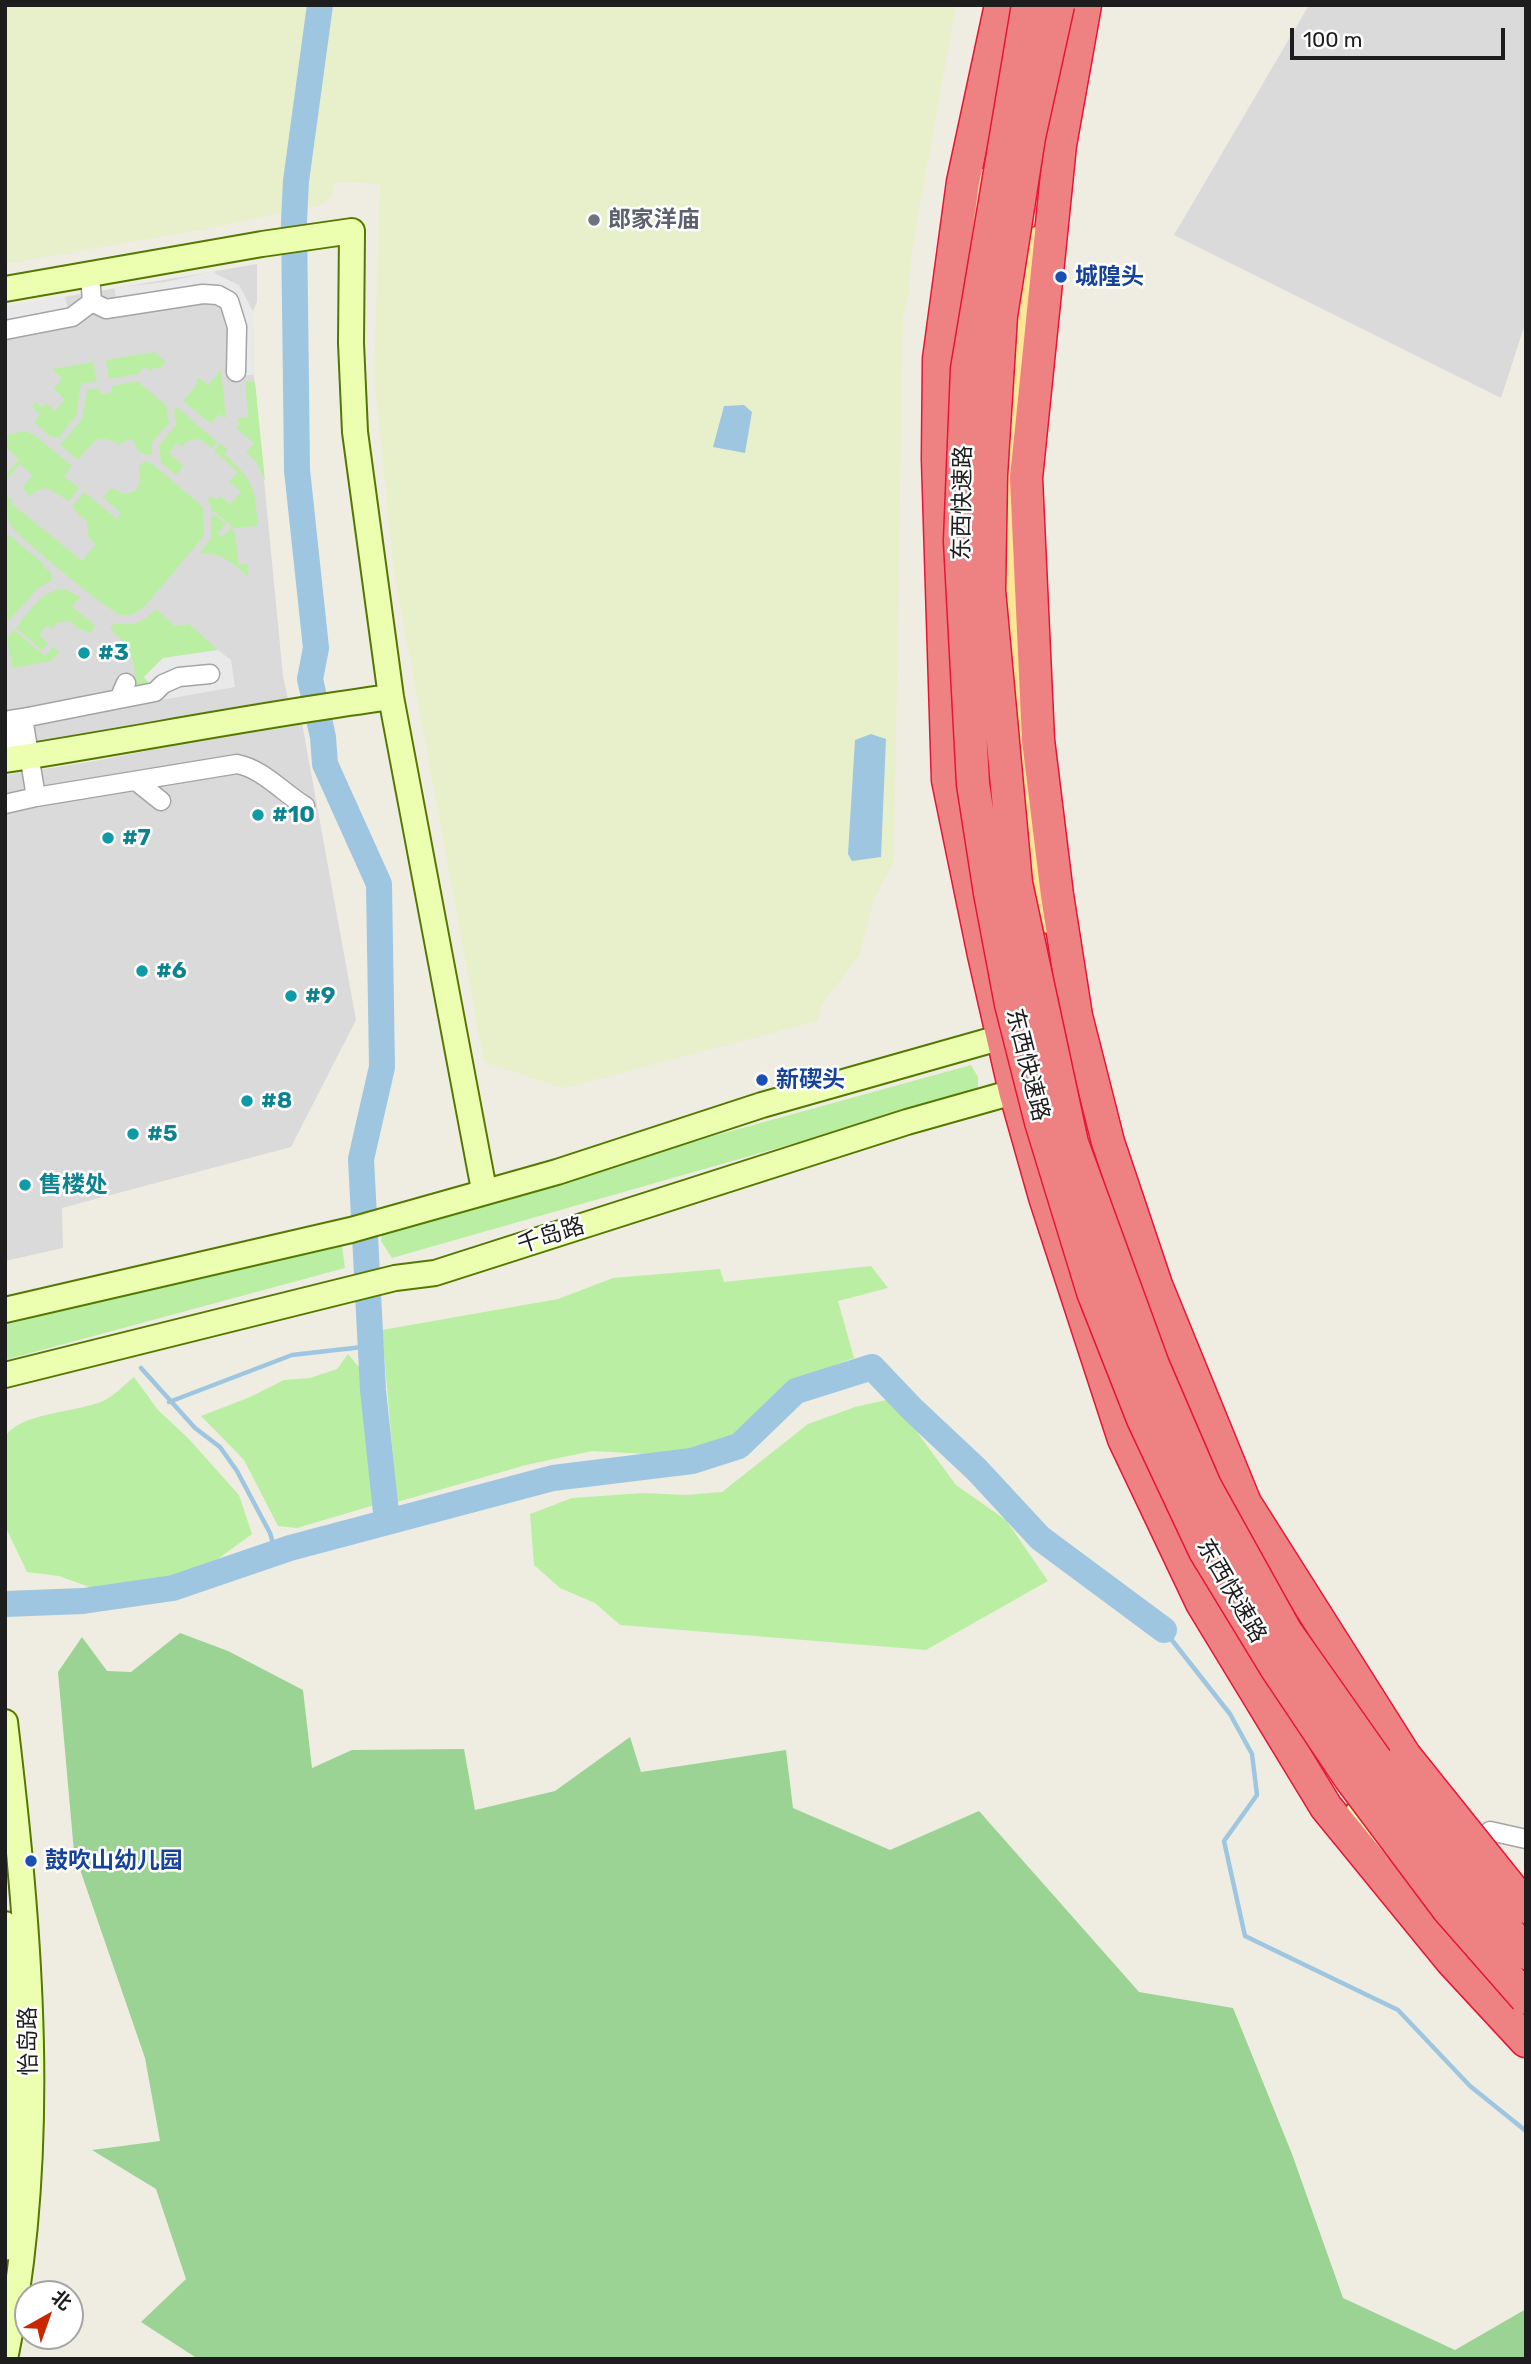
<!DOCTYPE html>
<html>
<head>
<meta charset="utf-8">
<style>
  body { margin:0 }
  #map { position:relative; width:1531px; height:2364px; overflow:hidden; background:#efede2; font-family:Rubik,"Noto Sans SC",sans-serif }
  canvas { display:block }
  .frame { position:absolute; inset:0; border:7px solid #1d1d1d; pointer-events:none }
  .north { position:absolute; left:14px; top:2280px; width:70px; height:70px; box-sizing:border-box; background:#fff; border:2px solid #a5a5a5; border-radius:50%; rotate:40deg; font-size:19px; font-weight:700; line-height:28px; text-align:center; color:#1d1d1d }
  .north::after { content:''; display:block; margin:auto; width:24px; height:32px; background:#ca2600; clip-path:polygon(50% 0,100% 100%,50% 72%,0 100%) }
  .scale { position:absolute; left:1290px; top:28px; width:215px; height:32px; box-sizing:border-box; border:4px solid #1d1d1d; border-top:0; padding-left:9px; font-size:21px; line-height:24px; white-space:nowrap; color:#1d1d1d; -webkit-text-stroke:5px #fff; paint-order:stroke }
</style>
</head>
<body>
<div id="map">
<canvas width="1531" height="2364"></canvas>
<div class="frame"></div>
<div class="north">北</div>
<div class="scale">100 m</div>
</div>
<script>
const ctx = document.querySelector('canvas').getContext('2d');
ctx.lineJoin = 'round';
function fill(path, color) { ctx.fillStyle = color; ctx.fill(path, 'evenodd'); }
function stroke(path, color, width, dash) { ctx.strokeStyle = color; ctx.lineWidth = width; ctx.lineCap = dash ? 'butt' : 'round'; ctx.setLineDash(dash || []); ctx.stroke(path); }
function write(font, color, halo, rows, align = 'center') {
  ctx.font = font + ' Rubik,"Noto Sans SC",sans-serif'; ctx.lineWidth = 5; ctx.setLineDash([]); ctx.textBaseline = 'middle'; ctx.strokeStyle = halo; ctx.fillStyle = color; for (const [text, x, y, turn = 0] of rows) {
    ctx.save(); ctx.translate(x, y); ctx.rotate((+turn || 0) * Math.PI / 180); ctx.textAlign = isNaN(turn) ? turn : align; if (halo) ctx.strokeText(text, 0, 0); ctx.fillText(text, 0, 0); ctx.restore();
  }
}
fill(new Path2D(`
  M1309,5H1526V321L1501,398L1174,235Z
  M257,264V302L253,311L254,376L283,676L288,699L5,750V307Z
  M302,723L356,1020L291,1147L62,1208L63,1248L5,1261V775L95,761L252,730Z`), '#dbdada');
fill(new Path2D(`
  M5,5H956L912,249L909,293L903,315L894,862L875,896L859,956L822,1004L817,1021L564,1088L484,1062L394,572L374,375L380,184L335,181L332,195L324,204L199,230L5,264Z`), '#e7f0cb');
fill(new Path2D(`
  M154,352L166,362L158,369L154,367L150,371L144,367L138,374L109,379L106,360Z
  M93,362L97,381L81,384L76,416L59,437H51L34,422L40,414L32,407L35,402L42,407L46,403L55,411L65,399L54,389L62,378L52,369Z
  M221,370L226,419L219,414L211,424L183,401L198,383L196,380L198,377L208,385Z
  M137,381L166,405L169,423L152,442V454L147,455L138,451L133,440L129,439L119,445C97,431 93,443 78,460L60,445L82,419L87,390L99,388L101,394L112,392L111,386Z
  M245,381L255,382L265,481L257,463L246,452L254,443L236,428L239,425L238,418L248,417Z
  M177,407L217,442L212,448L199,439L187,441L182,447L177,443L169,453L184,466L176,475L161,463L159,445L176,425L174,411Z
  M24,431L33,434L72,466L64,476L79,488L69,501L47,488L35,491L30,496L22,488L32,475L20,464L5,481V472L9,471L19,459L5,447V436Z
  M220,443L227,449L224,454C254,481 255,487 258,526L232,528L235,535L239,565L247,564L249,577C233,564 220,551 199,554L211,538V515H215L226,524L218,533L222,537L232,527L215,512H211V505L207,501L211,496L217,500L220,496L230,504L241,492L229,482L238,472L214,451Z
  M144,461L151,463L203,507L204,536L145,606C139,612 130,617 121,615C109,612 21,539 12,527C4,517 5,502 5,490L9,498L13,499L11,503L82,561L96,544L88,537L87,521L73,509V505L84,492L117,519L121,513L103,497L111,488L125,494L136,491L140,481L139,467Z
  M6,535L10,536L44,564L43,566L51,573L52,580L38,588L5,625Z
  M64,589L80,597L72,607L96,626L90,633L78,628L69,621L57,623L52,629L47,625L39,635L48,643L42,650L16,628C29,612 41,590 64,589Z
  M156,609L175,626L189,624L218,650L163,658L150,684L135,685C135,657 131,647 110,629L114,623C132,627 144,622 156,609Z
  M14,630L45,656L53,647L59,652L51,661L12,668L7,638Z
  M971,1065L978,1077V1091L392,1258L381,1241L383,1227Z
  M341,1239L345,1268L5,1360V1325Z
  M871,1266L888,1288L838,1301L854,1358L793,1381L737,1438L665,1455L592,1451L526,1465L397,1502L382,1330L558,1299L613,1278L720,1269L724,1282Z
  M348,1354L359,1367L363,1383L378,1504L297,1528L278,1526L244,1460L201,1416L250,1397L284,1380L310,1378L337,1369Z
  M134,1377L158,1410L188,1438L239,1495L252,1534L200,1572L142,1586L92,1588L59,1576L27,1572L5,1526V1438C16,1413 79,1412 103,1401C114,1396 124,1385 134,1377Z
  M886,1400L906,1417L956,1485L1006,1520L1048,1581L926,1650L620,1625L595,1603L560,1588L534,1565L530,1514L572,1498L643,1493L685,1495L722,1492L808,1424L855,1407Z`), '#baefa3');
fill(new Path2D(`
  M180,1633L228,1651L303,1690L312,1768L352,1750L464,1749L475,1810L555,1791L630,1737L641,1772L786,1750L793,1808L890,1850L979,1811L1139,1992L1233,2008L1292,2154L1343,2298L1455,2350L1526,2309V2359H198L141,2322L186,2279L156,2189L92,2150L160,2141L145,2058L74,1852L58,1672L82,1637L107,1671L131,1672Z`), '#9ad393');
fill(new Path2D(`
  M214,271L216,274L239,285L253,311L254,375H241L232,296L117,302L114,288L165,282Z
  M65,296L68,311L5,323V307Z
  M218,650L231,660L235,687L161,700L144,677L163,658Z`), '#e9e9e9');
fill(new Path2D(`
  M744,405L752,412L745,453L713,447L724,406Z
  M871,734L886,739L881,857L852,861L848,854L855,740Z`), '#9ec6e1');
stroke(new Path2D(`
  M141,1368L195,1428L220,1447L237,1471L270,1533L276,1553
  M169,1402L292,1355L371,1346
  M1164,1630L1230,1714L1252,1754L1257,1795L1224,1841L1245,1936L1398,2010L1470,2086L1526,2131`), '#9ec6e1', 4.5);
stroke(new Path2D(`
  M320,5L296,181L294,221L297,470L316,648L310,679L323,737L325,764L379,884L382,1067L361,1159L373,1390L387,1522
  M5,1604L83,1601L173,1588L290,1548L553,1478L692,1461L739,1446L796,1391L872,1367L912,1409L977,1470L1040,1538L1164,1630`), '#9ec6e1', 26);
const street = new Path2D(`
  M90,274L92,302L106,309L203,294L218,295L229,301L237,327L236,372
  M5,330L72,317L92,302
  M119,699L155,692L163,684L179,677L210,674
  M23,718L119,699L126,683
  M136,781L161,801
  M36,797L237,764C263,769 282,792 305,806
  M5,804L36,797L23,718L10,720L15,758
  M1471,1848L1490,1831L1526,1839`);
const secondary = new Path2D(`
  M5,289L262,244L352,231L351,343L355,432L391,697L484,1190
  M5,760C134,740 262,714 391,697
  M5,1310L351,1230L557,1172L762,1105L1020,1032
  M5,1375L395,1278L435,1273L907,1122L1031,1087
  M5,1722C30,1932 49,2150 5,2359
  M1358,1812L1408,1887
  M5,1924L13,2089L5,2248`);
const primary = new Path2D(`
  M1038,240L1031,275L1010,472L1011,688L1037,875L1049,920
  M968,279L973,238L983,182`);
const highway = new Path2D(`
  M1001,5L963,182L939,359L938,459L948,780L984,955L1015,1091L1045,1197L1124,1439L1202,1603L1326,1807L1451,1960L1526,2041
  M1085,5L1060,145L1026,478L1038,740L1057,895L1076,1016L1108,1142L1156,1285L1245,1503L1405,1756`);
stroke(street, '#a4a4a4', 21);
stroke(secondary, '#557800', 28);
stroke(primary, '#968100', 30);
stroke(highway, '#e91435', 35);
stroke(street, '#fff', 18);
stroke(secondary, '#ecffb0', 24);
stroke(primary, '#ffe697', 26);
stroke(highway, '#ee8282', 32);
const highwayBridge = new Path2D(`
  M1028,5L967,369L960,541L973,784L990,893L1011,1004L1041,1122L1093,1292L1143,1419L1205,1551L1275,1666L1350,1778L1448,1909L1526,1998
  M1058,5L1029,137L1001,316L991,475L989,590L1016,883L1072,1143L1153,1365L1205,1486L1286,1632L1436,1845L1526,1953
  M1405,1756L1526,1907`);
stroke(highwayBridge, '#e91435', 35, []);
stroke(highwayBridge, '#ee8282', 32);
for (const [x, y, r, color] of [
  [594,220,7,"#6b7280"],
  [1061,277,7,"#1a4fb4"],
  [84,653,7,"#0f9aa8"],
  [258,815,7,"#0f9aa8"],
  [108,838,7,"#0f9aa8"],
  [142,971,7,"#0f9aa8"],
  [291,996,7,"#0f9aa8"],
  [762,1080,7,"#1a4fb4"],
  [247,1101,7,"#0f9aa8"],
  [133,1134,7,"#0f9aa8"],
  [25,1185,7,"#0f9aa8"],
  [31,1861,7,"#1a4fb4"]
]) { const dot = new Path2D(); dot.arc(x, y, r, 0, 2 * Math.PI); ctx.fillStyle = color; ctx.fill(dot); stroke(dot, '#fff', 2.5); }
write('bold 23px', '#5b616d', '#fff', [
  ["郎家洋庙",608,220]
], 'left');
write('bold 23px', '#164399', '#fff', [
  ["城隍头",1075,277],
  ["新碶头",776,1080],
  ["鼓吹山幼儿园",45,1861]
], 'left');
write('23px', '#1d1d1d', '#fff', [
  ["东西快速路",963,503,-89],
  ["东西快速路",1027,1065,76],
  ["千岛路",551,1236,-18],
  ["东西快速路",1231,1591,60],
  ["怡岛路",29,2041,-91]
]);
write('bold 23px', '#0d838f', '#fff', [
  ["#3",98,653],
  ["#10",272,815],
  ["#7",122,838],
  ["#6",156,971],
  ["#9",305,996],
  ["#8",261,1101],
  ["#5",147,1134],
  ["售楼处",39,1185]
], 'left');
</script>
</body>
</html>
